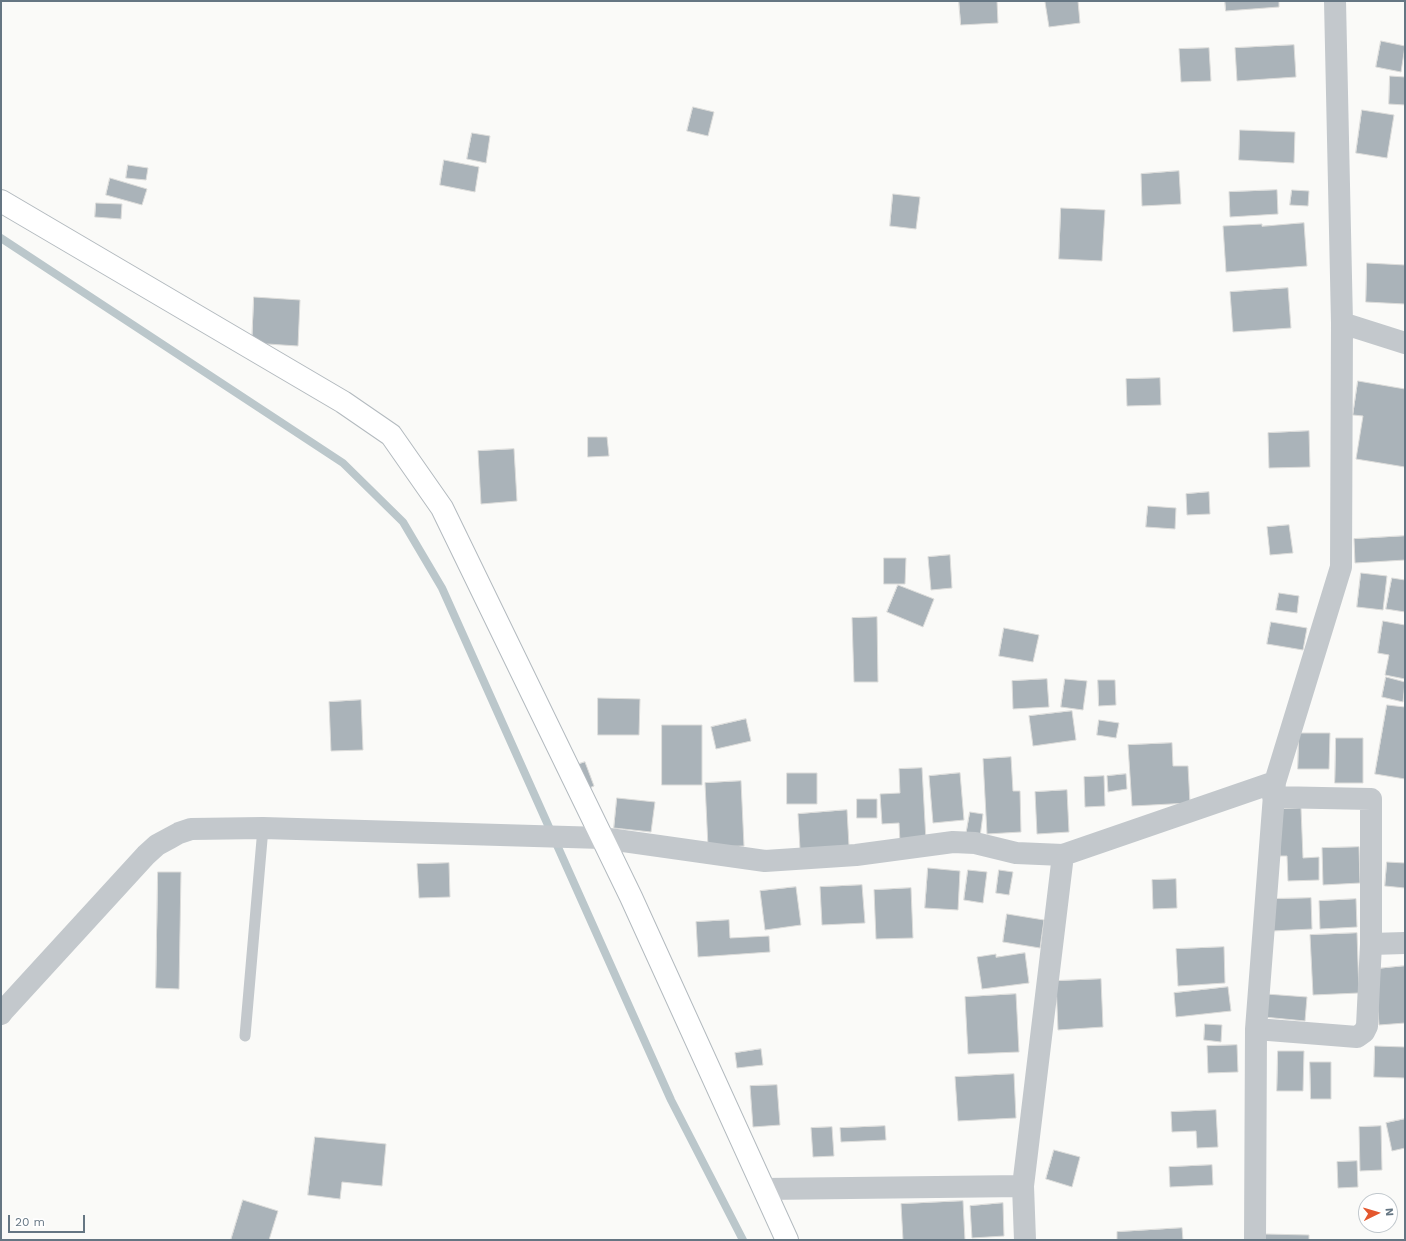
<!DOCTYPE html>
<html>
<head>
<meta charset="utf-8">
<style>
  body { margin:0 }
  #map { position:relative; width:1406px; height:1241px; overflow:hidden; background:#fafaf8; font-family:"Work Sans",sans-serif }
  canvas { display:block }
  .frame { position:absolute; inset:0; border:2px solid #657683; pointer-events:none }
  .north { position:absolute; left:1358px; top:1193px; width:40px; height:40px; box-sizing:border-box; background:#fff; border:1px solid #c1c8cd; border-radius:50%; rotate:85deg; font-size:11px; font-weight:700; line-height:16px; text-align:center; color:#657683 }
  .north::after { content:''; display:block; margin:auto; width:14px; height:18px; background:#e4572e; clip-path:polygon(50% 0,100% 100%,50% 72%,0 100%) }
  .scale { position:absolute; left:8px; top:1215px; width:77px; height:18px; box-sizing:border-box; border:2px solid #657683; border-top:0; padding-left:5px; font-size:12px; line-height:14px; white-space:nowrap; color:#657683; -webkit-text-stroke:3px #fff; paint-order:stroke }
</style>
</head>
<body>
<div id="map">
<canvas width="1406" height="1241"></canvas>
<div class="frame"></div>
<div class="north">N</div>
<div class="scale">20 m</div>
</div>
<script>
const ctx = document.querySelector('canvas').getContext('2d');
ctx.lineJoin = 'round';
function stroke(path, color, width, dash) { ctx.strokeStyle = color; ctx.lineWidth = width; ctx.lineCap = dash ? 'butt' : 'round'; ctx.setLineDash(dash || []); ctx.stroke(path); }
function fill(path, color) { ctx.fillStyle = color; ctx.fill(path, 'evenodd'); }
stroke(new Path2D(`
  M1,238L343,463L403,522L442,588L671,1100L743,1240`), '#bbc7cb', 8);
const building = new Path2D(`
  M959,1H997L998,23L961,25Z
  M1053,1H1078L1080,23L1049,27L1045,2Z
  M1225,1H1279V7L1226,11Z
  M1381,41L1405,46L1401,72L1376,67Z
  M1294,45L1296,77L1237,81L1235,48Z
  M1209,48L1211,81L1181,82L1179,49Z
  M1390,76L1405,77V105L1389,104Z
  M693,107L714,112L708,136L687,131Z
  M1362,110L1394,115L1387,158L1356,153Z
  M1240,130L1295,132L1294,163L1239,160Z
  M472,133L490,136L486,163L467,159Z
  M444,160L479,167L475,192L440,185Z
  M128,165L148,168L146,180L126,178Z
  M1179,171L1181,204L1142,206L1141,174Z
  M110,178L147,189L142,205L106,195Z
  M1277,190L1278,214L1230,217L1229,192Z
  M1292,190L1309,191L1308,206L1290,205Z
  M893,194L920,197L916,229L890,226Z
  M96,203L122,204L121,219L95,217Z
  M1061,208L1105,210L1102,261L1059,259Z
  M1304,223L1307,266L1226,272L1223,226L1262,224V226Z
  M1367,263L1405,265V304L1366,302Z
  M1288,288L1291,328L1233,332L1230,292Z
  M254,297L300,300L298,346L252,343Z
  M1160,378L1161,405L1127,406L1126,379Z
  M1358,381L1405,389V467L1356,459L1363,416L1353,415Z
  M1309,431L1310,467L1269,468L1268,433Z
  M588,437H607L609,456L588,457Z
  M514,449L517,501L481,504L478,451Z
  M1209,492L1210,514L1187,515L1186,494Z
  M1148,506L1176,508L1175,529L1146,527Z
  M1289,525L1293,553L1270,555L1267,527Z
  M1405,536V560L1355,563L1354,539Z
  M950,555L952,588L931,590L928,557Z
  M884,558H906L905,584H884Z
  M1361,573L1387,576L1383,610L1357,607Z
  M1392,578L1405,580V612L1386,609Z
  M898,585L934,599L923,627L887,612Z
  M1279,593L1299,596L1297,613L1276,610Z
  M877,617L878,682H854L852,618Z
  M1383,621L1405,625V679L1385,675L1389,655L1378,653Z
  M1271,622L1307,628L1303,650L1267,644Z
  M1004,628L1039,635L1033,662L999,656Z
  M1386,677L1405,682L1403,702L1382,697Z
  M1047,679L1049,707L1013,709L1012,681Z
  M1065,679L1087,681L1083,710L1061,707Z
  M1098,680H1115L1116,705L1099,706Z
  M598,698L640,699L639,735H598Z
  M361,700L363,750L331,751L329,702Z
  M1387,705L1405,707V779L1375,774Z
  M1072,711L1076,740L1033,746L1029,716Z
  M746,719L751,741L716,749L711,727Z
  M1099,720L1119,723L1116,738L1097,735Z
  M662,725H702V785H662Z
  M1299,733H1330L1329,769H1298Z
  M1336,738H1363V783H1335Z
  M1172,743L1173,766H1188L1190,803L1132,806L1128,745Z
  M1011,757L1013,791H1020L1021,832L987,834L983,759Z
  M585,762L594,786L582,791L573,766Z
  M922,768L926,841L900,843L899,823L882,824L880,794L900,793L899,769Z
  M787,773H817V804H787Z
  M960,773L964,820L933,823L929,776Z
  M1126,774L1127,789L1108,792L1107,776Z
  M1104,776L1105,806L1085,807L1084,777Z
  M741,781L744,846L708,847L705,783Z
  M1067,790L1069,832L1037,834L1035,792Z
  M617,798L655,802L651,832L614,828Z
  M857,799H877V818H857Z
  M1301,808L1303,858L1319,857V880L1288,881L1287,856H1280L1279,809Z
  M847,810L849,846L800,849L798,814Z
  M970,812L983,814L980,837L966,835Z
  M1359,847L1360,883L1323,885L1322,848Z
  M1387,862L1405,863V888L1385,886Z
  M449,863L450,897L419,898L417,864Z
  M928,868L960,871L958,910L925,908Z
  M968,870L987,872L983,903L964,900Z
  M999,870L1013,872L1009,895L996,893Z
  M158,872H181L179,989L156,988Z
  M1176,879L1177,908L1153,909L1152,880Z
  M862,885L865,923L822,925L820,887Z
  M796,887L801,925L765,930L760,891Z
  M911,888L913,938L876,939L874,890Z
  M1311,898L1312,929L1272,931L1271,899Z
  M1356,899L1357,927L1320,929L1319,901Z
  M1007,914L1044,920L1040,948L1003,942Z
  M729,920L730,938L769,936L770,952L698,957L696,922Z
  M1357,933L1359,993L1313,995L1310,935Z
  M1224,947L1225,983L1178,986L1176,949Z
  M1025,953L1029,983L982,989L977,957L996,954V957Z
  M1405,966V1023L1379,1025L1375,969Z
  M1101,979L1103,1027L1058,1030L1056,981Z
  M1228,987L1231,1011L1176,1017L1174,993Z
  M1016,994L1019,1052L968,1054L965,997Z
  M1266,994L1307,997L1305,1021L1264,1017Z
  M1205,1024L1222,1025L1221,1042L1204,1040Z
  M1237,1045L1238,1072L1208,1073L1207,1046Z
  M1375,1046L1405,1047V1078L1374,1077Z
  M761,1049L763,1065L737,1068L735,1053Z
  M1278,1051H1304L1303,1091H1277Z
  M1310,1062H1331V1099H1311Z
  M1014,1074L1016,1118L958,1121L955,1077Z
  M777,1085L780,1125L753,1127L750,1086Z
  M1216,1110L1218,1147L1197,1148L1196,1131L1172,1132L1171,1112Z
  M1405,1119V1148L1392,1151L1386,1123Z
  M885,1126L886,1140L841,1142L840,1128Z
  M1381,1126L1382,1170L1360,1171L1359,1127Z
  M832,1127L834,1156L813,1157L811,1128Z
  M315,1137L386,1144L382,1186L342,1182L340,1199L308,1195Z
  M1054,1150L1080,1157L1072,1187L1046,1179Z
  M1357,1161L1358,1187L1338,1188L1337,1162Z
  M1212,1165L1213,1185L1170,1187L1169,1167Z
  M243,1200L278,1211L269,1240H231Z
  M963,1201L965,1240H903L901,1204Z
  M1003,1203L1004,1236L972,1238L970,1206Z
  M1182,1228L1183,1240H1117V1232Z
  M1264,1234L1309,1235V1240H1264Z`);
fill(building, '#aab3b9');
stroke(building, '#dcdcda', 1);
const secondary = new Path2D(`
  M1,201L343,402L391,435L442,508L631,897L787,1240`);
stroke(secondary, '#b3babf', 24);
stroke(new Path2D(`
  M245,1036L263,828`), '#c3c8cc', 11);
stroke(new Path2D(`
  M1342,323L1405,343
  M1371,944L1405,943
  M1,1014L4,1010L146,855L157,845L170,838L179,833L191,829L263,828L602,838L765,861L856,855L953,842L975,843L1016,853L1063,855L1275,782
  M1256,1029L1357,1037L1364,1032L1367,1026L1371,944V799L1273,797
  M764,1189L1023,1186
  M1025,1240L1023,1186L1063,855
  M1255,1240L1256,1029L1275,782L1341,567L1342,323L1335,1`), '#c3c8cc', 22);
stroke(secondary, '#fff', 22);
</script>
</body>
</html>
